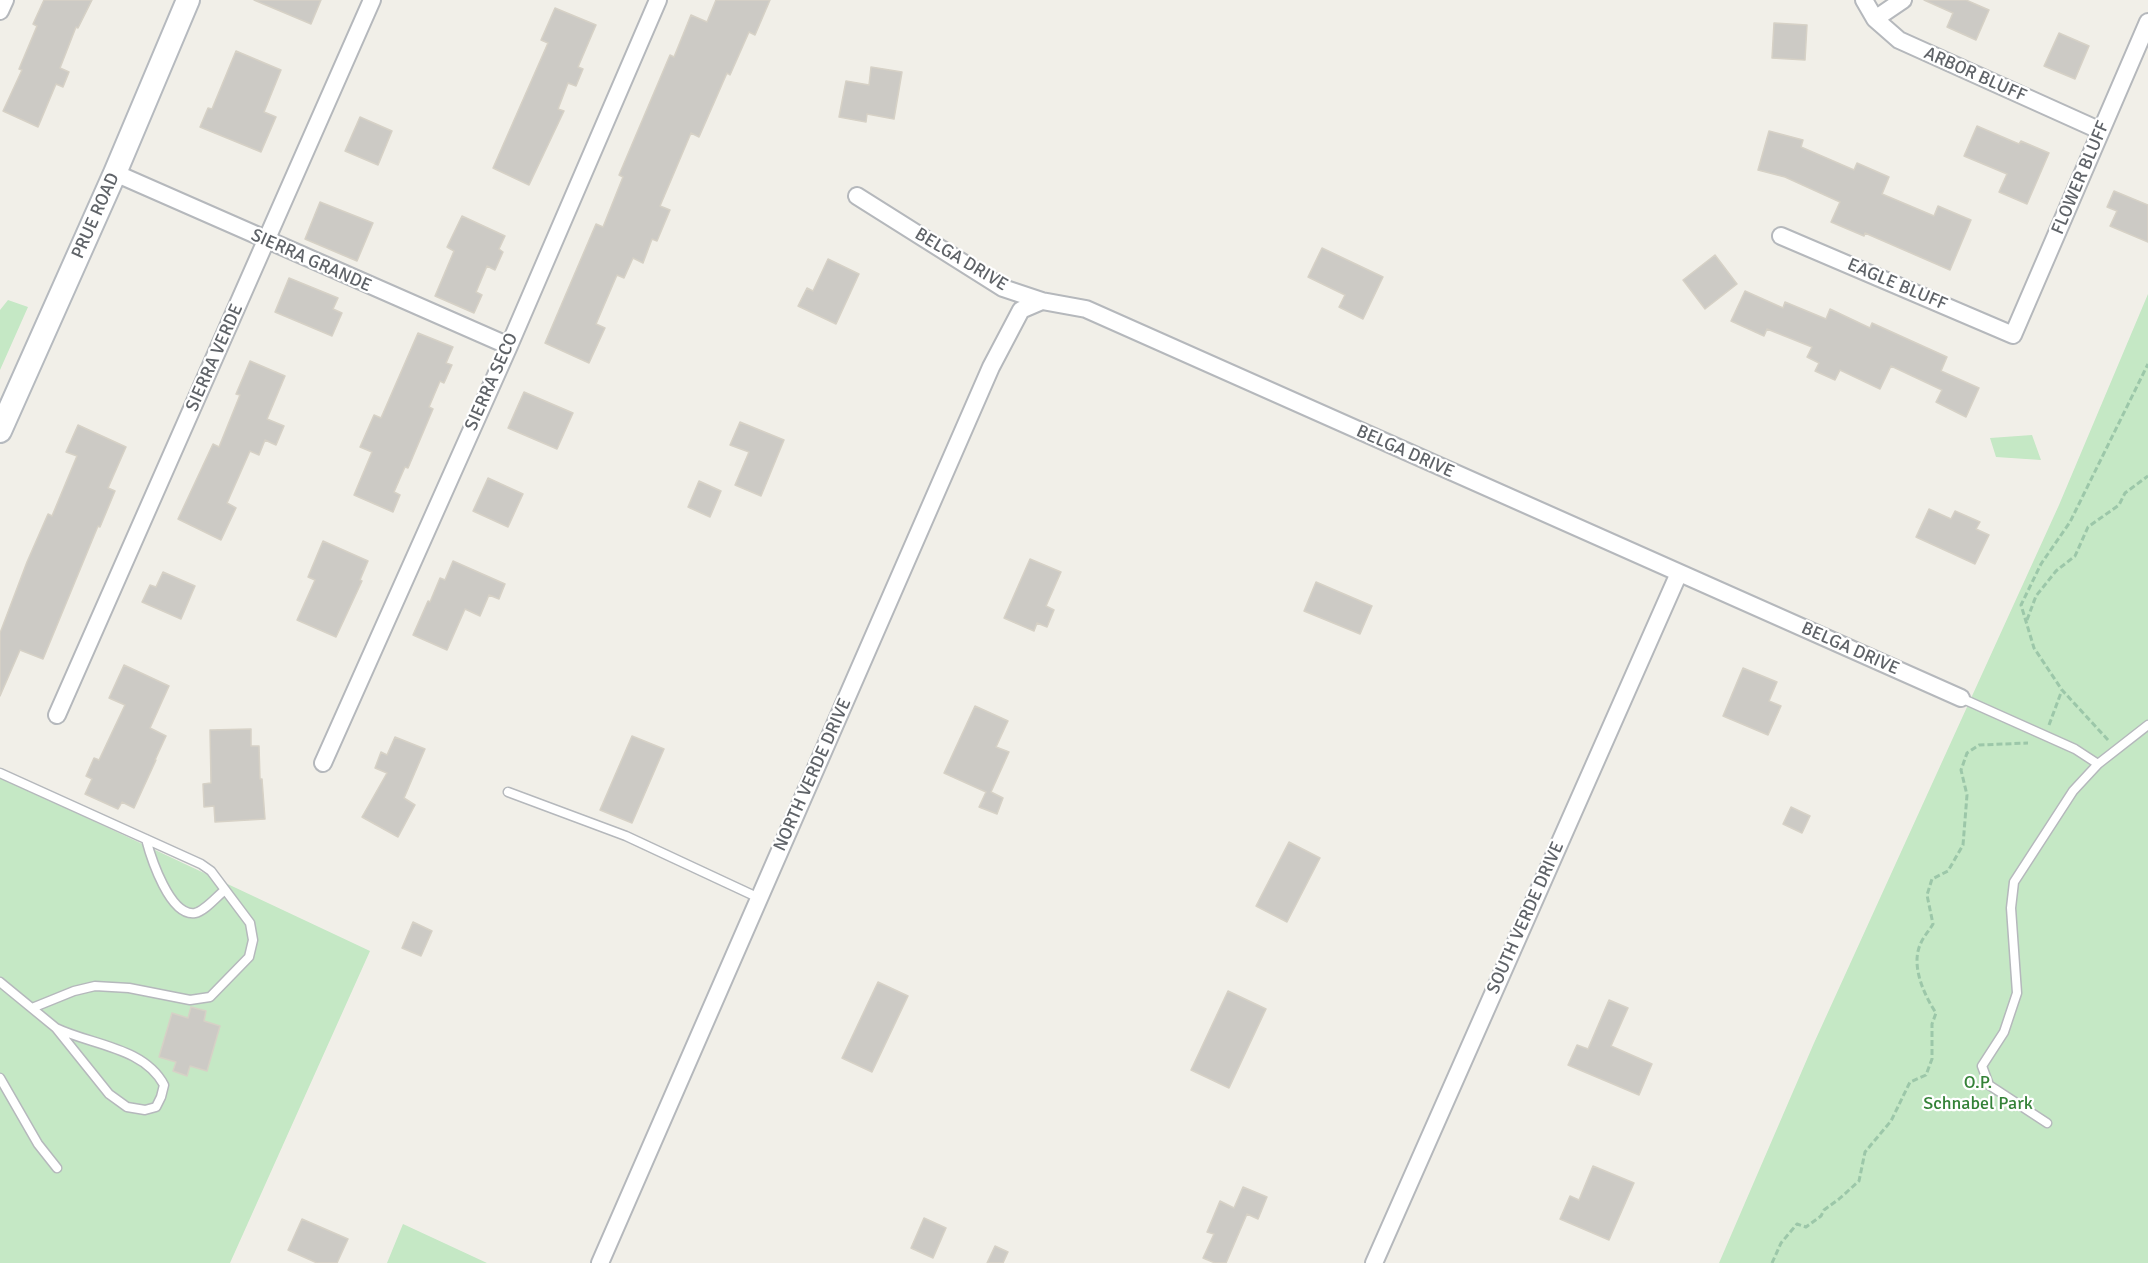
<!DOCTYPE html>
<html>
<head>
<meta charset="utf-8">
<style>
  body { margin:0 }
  canvas { display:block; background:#f1efe8 }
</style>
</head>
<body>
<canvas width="2148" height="1263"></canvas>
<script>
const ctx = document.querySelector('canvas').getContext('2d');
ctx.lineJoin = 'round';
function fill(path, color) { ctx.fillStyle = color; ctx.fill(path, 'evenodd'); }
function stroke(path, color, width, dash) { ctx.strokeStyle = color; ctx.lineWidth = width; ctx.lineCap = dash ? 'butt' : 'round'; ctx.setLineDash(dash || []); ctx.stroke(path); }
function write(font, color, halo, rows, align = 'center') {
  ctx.font = font + ' Signika,sans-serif'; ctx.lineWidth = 4.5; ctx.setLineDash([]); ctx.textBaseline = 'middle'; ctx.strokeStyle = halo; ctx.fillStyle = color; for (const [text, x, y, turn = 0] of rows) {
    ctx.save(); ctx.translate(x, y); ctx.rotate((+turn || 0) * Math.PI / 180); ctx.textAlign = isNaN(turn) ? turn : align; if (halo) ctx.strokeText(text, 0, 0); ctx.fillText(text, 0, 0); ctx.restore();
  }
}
fill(new Path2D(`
  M2148,294V1263H1719L1814,1043L2059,505Z
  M8,300L28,307L0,370V310Z
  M2032,435L2041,460L1996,457L1990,438Z
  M0,777L370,951L230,1263H0Z
  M403,1224L487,1263H387Z`), '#c5e8c5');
const building = new Path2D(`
  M44,0H92L78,28L76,27L60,68L69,72L63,87L56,84L38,127L3,111L22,70L19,69L37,26L33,24Z
  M254,0H321L311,24Z
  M716,0H770L755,35L749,32L730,75L727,73L699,137L691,133L660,206L670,210L657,241L652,239L643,263L633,258L624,278L617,275L596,324L605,328L589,363L545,343L596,224L603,227L623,177L619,175L670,55L674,57L691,15L707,22Z
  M1924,0H1966L1989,10L1976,40L1947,27L1953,13Z
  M555,8L596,25L578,67L583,69L576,86L568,83L558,109L564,111L529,185L493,168L548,43L541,40Z
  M1774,23L1807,25L1805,60L1772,58Z
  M2059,33L2089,46L2075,79L2044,66Z
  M236,51L281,70L264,112L276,117L261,152L200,127L208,108L212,109Z
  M871,67L902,72L894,119L867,114L866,122L839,117L846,81L869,85Z
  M360,117L392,131L378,165L345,151Z
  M1977,126L2019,144L2021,141L2049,153L2027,204L1999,192L2007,174L1964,156Z
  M1769,131L1803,140L1801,147L1854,170L1857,163L1889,177L1882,194L1934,216L1938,206L1971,220L1950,270L1865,233L1864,236L1831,222L1840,202L1785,177L1758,170Z
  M2114,191L2148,205V242L2110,226L2117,211L2107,207Z
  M320,202L373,223L357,261L305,239Z
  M462,216L505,236L499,249L503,252L495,270L487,266L476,292L482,295L474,313L435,296L454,251L447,247Z
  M1322,248L1383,277L1363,319L1339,307L1345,295L1308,277Z
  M1715,255L1737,284L1705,309L1683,280Z
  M828,259L859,274L836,324L798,306L807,288L813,291Z
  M289,278L338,298L333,309L342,313L332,336L275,312Z
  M1745,291L1783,308L1785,302L1826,319L1830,309L1870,328L1872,323L1947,357L1941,371L1979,388L1966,417L1936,402L1942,390L1891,366L1880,389L1840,370L1835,380L1815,371L1819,363L1807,357L1812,347L1767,329L1764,336L1731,321Z
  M418,333L453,347L446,363L452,365L444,383L440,381L429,407L433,409L408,468L405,467L394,492L400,495L393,512L354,495L372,452L360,447L374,415L381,418Z
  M250,361L285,376L267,419L284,426L276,445L265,440L259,455L250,451L227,503L236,508L221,540L178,519L213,444L219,447L240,395L236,394Z
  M524,392L573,413L557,449L508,428Z
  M740,422L784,440L761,496L735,485L749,452L730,445Z
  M78,425L126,447L108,488L115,491L100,527L98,526L43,659L20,650L0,696V633L27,562L48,514L52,516L77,456L66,452Z
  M488,478L523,494L508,527L473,511Z
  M699,481L721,491L710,517L688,507Z
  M1929,509L1951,519L1955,511L1980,522L1976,529L1989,535L1975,564L1916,537Z
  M323,541L368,561L360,580L362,581L336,637L297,620L315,580L308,577Z
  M1030,559L1061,572L1046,606L1054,610L1047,627L1037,623L1034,631L1004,618Z
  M453,561L505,584L499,599L489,595L480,616L465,609L447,650L413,635L428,601L430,602L440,578L445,580Z
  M163,572L195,586L181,619L142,602L150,585L156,587Z
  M1316,582L1372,606L1360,634L1304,611Z
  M124,665L169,686L150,728L166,736L155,760H156L134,808L122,802L118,809L85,794L92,779L86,776L94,758L99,760L125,705L109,698Z
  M1743,668L1777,682L1769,701L1781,706L1768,735L1723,716Z
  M975,706L1008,721L996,747L1009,752L991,792L1003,798L997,814L979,807L986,792L944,773Z
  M251,729V746H259L260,779H262L265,819L215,822L214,806L204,807L203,784L211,783L210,730Z
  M632,736L664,749L632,823L600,810Z
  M395,737L425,749L404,798L415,805L398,837L362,817L387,773L375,768L381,752L387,755Z
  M1791,807L1810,816L1802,833L1783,824Z
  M1289,842L1320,858L1287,922L1256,906Z
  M413,922L432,931L421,956L402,948Z
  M878,982L908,996L872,1072L842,1058Z
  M1228,991L1266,1009L1229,1088L1191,1070Z
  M1609,1000L1628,1008L1611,1046L1652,1064L1639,1095L1568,1065L1577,1045L1588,1049Z
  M191,1007L206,1011L204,1021L220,1026L207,1071L190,1066L187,1076L173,1071L176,1062L159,1057L172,1013L188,1018Z
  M1593,1166L1634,1183L1609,1240L1560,1219L1570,1196L1579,1200Z
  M1243,1187L1267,1197L1258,1219L1247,1214L1226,1263H1215L1203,1258L1214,1234L1207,1232L1220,1201L1234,1208Z
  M924,1218L946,1228L933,1258L911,1248Z
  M302,1219L348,1239L337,1263H317L288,1250Z
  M995,1246L1008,1252L1003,1263H987Z`);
fill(building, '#cccac5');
stroke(building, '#d6d1c6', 1.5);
const service = new Path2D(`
  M1961,698L2075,749L2098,764
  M0,773L201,864L211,871L250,923L253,940L249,957L210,997L190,1000L129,988L95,986L74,991L32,1008
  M508,792L626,836L759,898
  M146,839C151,858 170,917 195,913C205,911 217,896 225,890
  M0,982L56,1028L109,1094L127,1107L145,1110L156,1107L161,1097L164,1085C144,1047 91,1045 56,1028
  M0,1078L38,1144L57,1168
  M2047,1123L1989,1085L1982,1066L2004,1032L2017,993L2011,908L2014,882L2073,791L2098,764L2148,725`);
const minor = new Path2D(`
  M1864,0L1875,19L1899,40L2101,131
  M0,11L5,0
  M1875,19L1903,0
  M115,173L509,346
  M857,196L1003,288L1042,301L1086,309L1961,698
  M1781,236L2013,335L2148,22
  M57,715L372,0
  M323,763L509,346L658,0
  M600,1263L991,367L1021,310L1042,301
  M1374,1263L1679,573`);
const secondary = new Path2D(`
  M0,431L115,173L188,0`);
stroke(service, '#b5b8bc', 11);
stroke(minor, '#b5b8bc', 20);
stroke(secondary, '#b6babf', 26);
stroke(new Path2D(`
  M2027,620L2036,596L2056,571L2075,556L2088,527L2119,505L2125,493L2148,476
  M2049,725L2062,690
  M2108,740L2062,690L2034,648L2021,605L2041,564L2070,522L2148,364
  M1772,1263L1781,1243L1797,1224L1806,1227L1821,1216L1824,1210L1839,1199L1859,1181L1865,1152L1891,1121L1910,1082L1926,1075L1932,1059V1024L1936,1013C1924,995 1911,966 1920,945C1923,937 1929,931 1933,924L1927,895L1932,879L1948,871L1963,845L1967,795L1961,770L1967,753L1979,745L2028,743`), '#9cc7a9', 3, [6, 3]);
stroke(service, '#fff', 8);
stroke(minor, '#fff', 16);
stroke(secondary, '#fff', 22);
write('18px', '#5f6368', '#fff', [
  ["ARBOR BLUFF",1975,75,24],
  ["FLOWER BLUFF",2081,178,-67],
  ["PRUE ROAD",96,216,-66],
  ["BELGA DRIVE",961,260,31],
  ["SIERRA GRANDE",311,261,24],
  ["EAGLE BLUFF",1897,285,23],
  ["SIERRA VERDE",215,358,-66],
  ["SIERRA SECO",492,382,-66],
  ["BELGA DRIVE",1405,452,24],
  ["BELGA DRIVE",1850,649,24],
  ["NORTH VERDE DRIVE",813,775,-66],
  ["SOUTH VERDE DRIVE",1526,918,-66]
]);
write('18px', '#348238', '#fff', [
  ["O.P.",1978,1083],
  ["Schnabel Park",1978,1104]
]);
</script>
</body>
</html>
